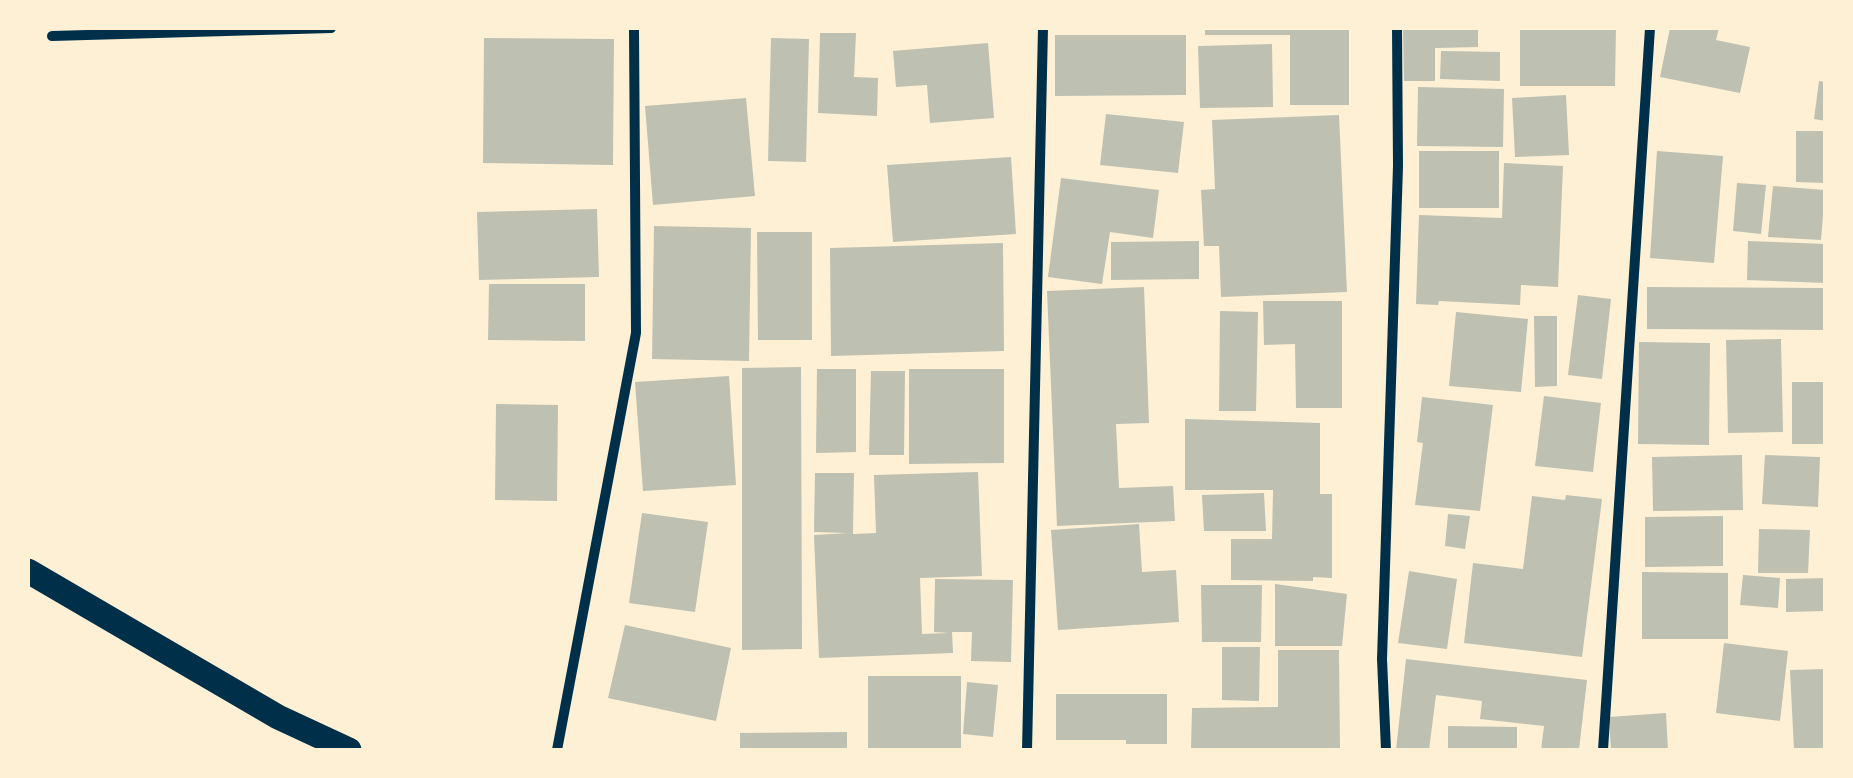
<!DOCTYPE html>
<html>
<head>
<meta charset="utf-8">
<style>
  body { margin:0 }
  #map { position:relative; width:1853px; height:778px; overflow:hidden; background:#fdf0d5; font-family:Mulish,sans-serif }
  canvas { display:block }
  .frame { position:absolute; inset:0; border:30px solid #fdf0d5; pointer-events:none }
</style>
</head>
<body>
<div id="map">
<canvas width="1853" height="778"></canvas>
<div class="frame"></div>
</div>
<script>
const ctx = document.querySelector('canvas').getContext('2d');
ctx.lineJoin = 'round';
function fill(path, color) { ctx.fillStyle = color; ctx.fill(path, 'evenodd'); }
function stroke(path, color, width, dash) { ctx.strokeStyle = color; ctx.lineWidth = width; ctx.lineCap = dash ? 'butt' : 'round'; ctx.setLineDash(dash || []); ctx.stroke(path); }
fill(new Path2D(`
  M1205,28H1349V105H1290V35H1205Z
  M1403,28H1478V47L1435,48V81H1404Z
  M1520,28H1616L1615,86H1520Z
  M1670,28H1719L1716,40L1750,47L1740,93L1660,77Z
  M820,33H856L854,77L878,78L877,116L818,113Z
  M1055,35H1186V95L1055,96Z
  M484,38L614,39L613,165L483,163Z
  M771,38L809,39L806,162L768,161Z
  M988,43L994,118L930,123L927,85L896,87L893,51Z
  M1272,44L1273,107L1200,108L1198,46Z
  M1441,51L1500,52V81L1440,79Z
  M1819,81L1826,82V121L1814,119Z
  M1418,87L1504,89L1503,147L1417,146Z
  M1566,95L1569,155L1515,157L1512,98Z
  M746,98L755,196L653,205L645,106Z
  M1106,114L1184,122L1178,173L1100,165Z
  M1339,115L1347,292L1221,297L1219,246H1204L1201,190L1215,189L1212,120Z
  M1796,131H1826V183L1796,182Z
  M1419,151H1499V208H1419Z
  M1657,151L1723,156L1714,263L1650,258Z
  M1011,157L1016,234L893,242L887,165Z
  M1504,163L1563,166L1558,287L1521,285L1520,305L1439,301L1438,305L1416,304L1419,215L1502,218Z
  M1061,178L1159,190L1153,238L1110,232L1102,284L1048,277Z
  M1737,183L1766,185L1761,234L1733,231Z
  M1773,186L1825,190L1821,240L1768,237Z
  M597,209L599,277L479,280L477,212Z
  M654,226L751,228L749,361L652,359Z
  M757,232H812V340H758Z
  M1199,241V279L1111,280V242Z
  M1748,241L1826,244V283L1747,280Z
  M1003,243L1004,351L831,356L830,248Z
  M489,284H585V341L488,340Z
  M1144,287L1149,423L1116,424L1119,488L1173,486L1175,521L1057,526L1047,291Z
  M1647,287L1826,288V330L1647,329Z
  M1578,295L1611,299L1602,379L1568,375Z
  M1263,301H1342V408H1296L1295,344L1264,345Z
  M1220,311L1258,312L1256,411H1219Z
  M1456,312L1528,319L1521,392L1449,386Z
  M1534,316H1557V386L1535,387Z
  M1781,339L1783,432L1728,433L1726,340Z
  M1639,342L1710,343L1709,445L1638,444Z
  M801,367L802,649L742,650V368Z
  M817,369H856V452L816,453Z
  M909,369H1004V463L909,464Z
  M871,371H905L904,455H869Z
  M729,376L736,485L643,491L635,382Z
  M1792,382H1826V444H1792Z
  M1544,396L1601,403L1593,472L1535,466Z
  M1422,397L1493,405L1480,511L1415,505L1423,443L1417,442Z
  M496,404L558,405L557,501L495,500Z
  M1185,419L1320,423V494H1332V578L1313,577V581L1231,580V539H1272L1273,490H1185Z
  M1742,455L1743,510L1653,511L1652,457Z
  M1765,455L1820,457L1818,507L1762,504Z
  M978,472L982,576L920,578L922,634L949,633L934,632L935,579L1013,580L1011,662L971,661L972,632H952L953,653L819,658L814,535L848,533L814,532L815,473H854L853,534L876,533L874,475Z
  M1264,493L1266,531H1204L1202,495Z
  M1566,495L1602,499L1582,657L1464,643L1473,563L1523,569L1532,496L1565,500Z
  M642,513L708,522L695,612L629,603Z
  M1448,514L1470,516L1465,549L1445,546Z
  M1723,516V566L1645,567V517Z
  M1139,524L1142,572L1176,570L1179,622L1058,630L1051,530Z
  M1759,529L1810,530L1808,573H1758Z
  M1409,571L1457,579L1447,649L1398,643Z
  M1642,572L1728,573V639H1642Z
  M1743,575L1780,578L1778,608L1740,605Z
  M1826,578V611L1786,612V579Z
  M1275,584L1347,594L1342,646H1275Z
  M1201,585H1262L1261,642H1202Z
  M625,625L731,648L716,721L608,698Z
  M1724,643L1788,651L1780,721L1716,713Z
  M1222,647H1260L1259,701L1222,700Z
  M1278,650H1339L1340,750H1191L1192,708L1278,707Z
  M1406,659L1587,680L1579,750H1541L1544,726L1480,719L1482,701L1436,695L1429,750H1396Z
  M1826,669V750H1794L1790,670Z
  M868,676H961V750H868Z
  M967,682L998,685L993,737L963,734Z
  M1056,694H1167V744H1126V740H1056Z
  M1666,713L1668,750H1611L1609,717Z
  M1448,726L1517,727V750H1448Z
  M847,732V750H740V733Z`), '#bec0b2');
stroke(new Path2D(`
  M52,36L331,28
  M557,750L636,333L634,28
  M1027,750L1043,28
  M1386,750L1382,659L1398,166L1397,28
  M1603,750L1650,28`), '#003049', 10);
stroke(new Path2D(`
  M28,571L278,717L349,750`), '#003049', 25);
</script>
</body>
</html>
